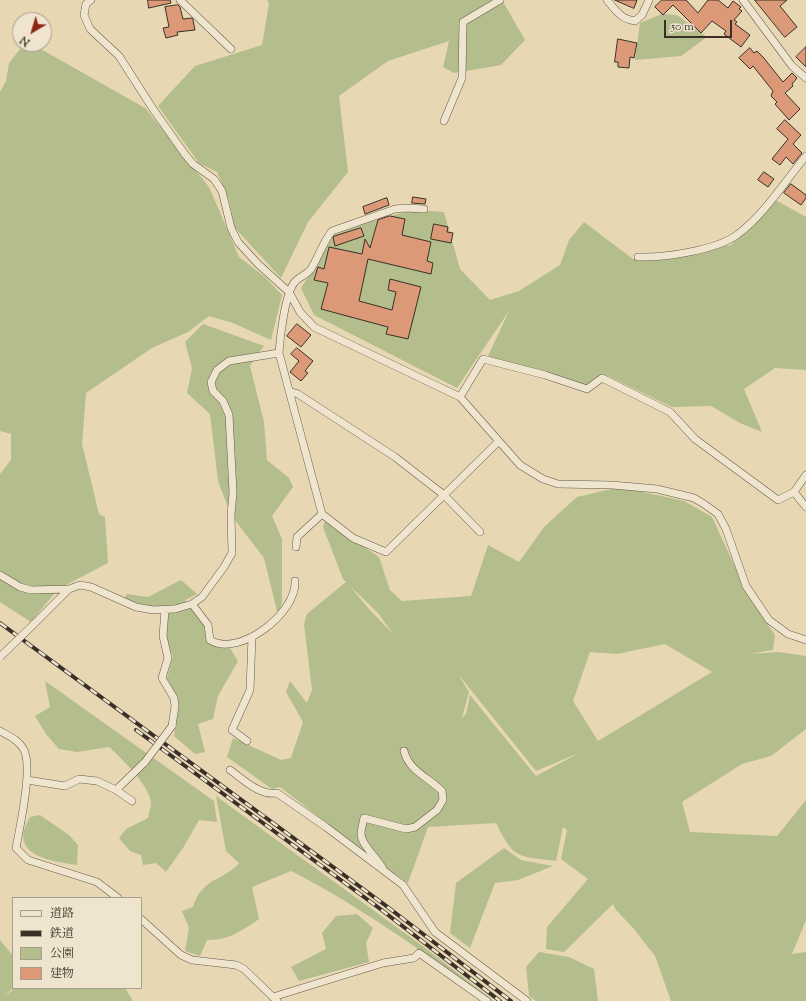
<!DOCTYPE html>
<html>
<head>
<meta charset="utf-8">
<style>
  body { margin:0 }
  #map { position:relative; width:806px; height:1001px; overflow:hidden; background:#e7d7b3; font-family:"Sorts Mill Goudy","Noto Serif JP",serif }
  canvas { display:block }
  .legend { position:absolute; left:12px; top:897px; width:130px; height:92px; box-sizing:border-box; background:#efe5ce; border:1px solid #a79d8c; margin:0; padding:5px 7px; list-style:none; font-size:12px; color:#3b3028 }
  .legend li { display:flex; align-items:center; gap:8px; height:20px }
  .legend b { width:20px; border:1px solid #a79d8c }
  .north { position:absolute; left:12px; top:12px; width:40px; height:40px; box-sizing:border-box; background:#efe5ce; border:1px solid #a79d8c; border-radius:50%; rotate:218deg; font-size:11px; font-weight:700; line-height:16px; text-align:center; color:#3b3028 }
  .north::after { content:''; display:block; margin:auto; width:14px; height:18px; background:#8f2418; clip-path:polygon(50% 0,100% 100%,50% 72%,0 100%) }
  .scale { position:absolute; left:664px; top:20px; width:68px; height:18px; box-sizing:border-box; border:2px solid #3b3028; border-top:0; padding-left:5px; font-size:12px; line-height:14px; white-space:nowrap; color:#3b3028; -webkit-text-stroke:3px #efe5ce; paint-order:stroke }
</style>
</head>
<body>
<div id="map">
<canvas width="806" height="1001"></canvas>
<ul class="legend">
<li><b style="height:5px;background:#efe5ce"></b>道路</li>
<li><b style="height:5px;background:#3b3028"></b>鉄道</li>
<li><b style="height:11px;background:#b4be8d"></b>公園</li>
<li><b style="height:11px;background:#db9977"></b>建物</li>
</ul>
<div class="north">N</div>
<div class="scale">50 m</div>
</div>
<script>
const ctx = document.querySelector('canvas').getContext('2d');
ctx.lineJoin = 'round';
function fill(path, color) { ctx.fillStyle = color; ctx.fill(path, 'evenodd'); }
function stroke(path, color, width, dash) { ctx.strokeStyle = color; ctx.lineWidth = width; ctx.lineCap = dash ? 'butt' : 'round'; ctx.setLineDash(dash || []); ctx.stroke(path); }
fill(new Path2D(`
  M267,0H502L525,40L501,65L454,73L443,67L449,41L388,61L339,96L348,172L308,222L281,278L235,228L229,200L217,172L199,163L158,106L195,66L262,45L269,4Z
  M662,14L677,15L707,37L681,56L635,60L640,23Z
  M24,44H32L145,108L209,187L239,257L265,277L282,295L271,340L233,323L209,316L188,332L152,348L86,393L82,444L99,514L105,517L108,563L58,589L31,622L0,602V474L11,460V434L0,431V92L6,81L9,63Z
  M772,198L806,217V370L775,368L744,389L762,432L740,423L711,406L672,407L608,376L602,378L587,389L488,356L509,311L457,388L314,315L301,288L334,235L369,222L412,210L444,212L460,269L490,300L519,291L560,265L569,240L584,222L633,259L731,245Z
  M203,324L264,346L250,366L264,422L267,460L289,478L293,487L272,516L282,539V603L278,615L264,558L231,515L218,481L210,414L187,393L192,368L185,342Z
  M620,487L684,501L712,517L749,597L775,635L773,650L749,654L779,652L806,656V729L771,756L742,764L682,802L690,832L777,836L806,800V920L792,954L806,952V1001H671L655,956L634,929L616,910L613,904L564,952L546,949L547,927L588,879L561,859L567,830L563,827L556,861C518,856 514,860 496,823L428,827L408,883L363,851L280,787L272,789L227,757L233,738L281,760L291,758L303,722L286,692L290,681L307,703L312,690L304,624L307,614L346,582L343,579L323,527L325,520L379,557L390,590L402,601L471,596L488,545L519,562L544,527L577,497ZM350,586L378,613L393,634L368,608ZM665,644L712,672L598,741L573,701L590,652L617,654ZM458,674L536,771L579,753L536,776L470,695L466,714L462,718L469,692Z
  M181,580L197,594L185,600L206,626L210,644L230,648L238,661L218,696L213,719L198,724L205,752L195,754L174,736L179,706L167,678L173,656L166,641L169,607L137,605L124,599L127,594L148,597Z
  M45,681L214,801L217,822L199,820L183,848L166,872L156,863L143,865L141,855L130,851L119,838L126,829L148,818C149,813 151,807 151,802C149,785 122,759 109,747L77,752L59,749L46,734L35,716L50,707Z
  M216,796L424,947L494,1001H490C428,955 360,906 291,871L252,887L259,919C243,930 228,941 207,940L200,956L185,951L189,928L182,911L193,907C202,877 224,881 239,863L226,851Z
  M40,815L69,835L78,845L77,865C49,861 7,855 30,817Z
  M504,848L521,860L553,866L518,880L495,883L470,948L450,933L456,883Z
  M357,914L373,928L366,943L369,962L299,981L291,967L326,949L322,933L336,916Z
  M0,940L13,956V988L2,998L15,988H125L133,1001H0Z
  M539,952L569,957L594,969L598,1001H536L529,996L526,967Z`), '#b4be8d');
const building = new Path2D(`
  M148,0H170L171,3L149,8Z
  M615,0H637L634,8Z
  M662,0H686L698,13L708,0H718L728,8L733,1L741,7L739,9L742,11L734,20L737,22L735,24L750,35L741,47L724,34L726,31L712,21L701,33L673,5L663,15L655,7Z
  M755,0H787L780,6L797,27L785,37Z
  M178,5L180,7L183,19L192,18L193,20L195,30L177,32L178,35L166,38L163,28L169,27L165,7Z
  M618,39L637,43L634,58L630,57L629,68L618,67V62H615Z
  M806,47V67L796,57Z
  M750,48L754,53L757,51L763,57L783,82L792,73L797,78L792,84L793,86L785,93L800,109L789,120L775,104L777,102L771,96L773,91L753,66L750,69L739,58Z
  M785,120L801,135L793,144L802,153L793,164L786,157L780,165L772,159L788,139L777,129Z
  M764,172L774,179L768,187L758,180Z
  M791,184L806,195V198L801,205L784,193Z
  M413,197L426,199L425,204L412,203Z
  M387,198L389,205L365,214L363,207Z
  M390,216L405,219L402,235L431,242L427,261L433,263L431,274L368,259L359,301L392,310L396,292L388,290L390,279L421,287L408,339L386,334L388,327L321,309L328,283L314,280L318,267L324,269L329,247L362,254L365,239L370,248L378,220Z
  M434,224L448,227L447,232L453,233L451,243L431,239Z
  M361,228L364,236L335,246L333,237Z
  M297,324L311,335L301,347L287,336Z
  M297,348L313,361L305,371L308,373L301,381L290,372L299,361L291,354Z`);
fill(building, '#db9977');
stroke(building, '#3b3028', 1);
const street = new Path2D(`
  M91,0L86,4L84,15L90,29L119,56L153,109L184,153L193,164L214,179L222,191L231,228L238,242L258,264L289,292L300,312L314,327L460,397L520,465L543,479L558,484L612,485L657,489L694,498L704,504L718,514L726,529L746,586L769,620L788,634L806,640
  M180,0L231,49
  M607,0C616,11 621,19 635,21L642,15L649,0
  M743,0L792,66L806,78
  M444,121L462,78L463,22L500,0
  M424,209L406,208L395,209L332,231C323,242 319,256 311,269C307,275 298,277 294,283C285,295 280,337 279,353L322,514L353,538L386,552L499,441
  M638,257C664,258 718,250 738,234C764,215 785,181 806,156
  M289,391L298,394L395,457L444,495L480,532
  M460,397L483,359L545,375L587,389L602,378L670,412L695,439L778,500L794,492
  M806,475L794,492L806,507
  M296,547L297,537L322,514
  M0,575L20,587L31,590L69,589
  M192,604L208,625L210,640C239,658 297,613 295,581
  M165,610L163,636L168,658L162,678L174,698L175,706L172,726
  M33,625L69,589L80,585L91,587L136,607L153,610L175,609L192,604L202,597L224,567L232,553L231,515L233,492L229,415L223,401L213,391L211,382L217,370L229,361L279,353
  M0,731C9,736 19,740 24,750C33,768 20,826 16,848L28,860L97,882L118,898
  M247,741L232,730L250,690L252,637
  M230,770C244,780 260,796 277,793L326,827L403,885L435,932L527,1001
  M27,780L65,786L79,779L97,781L116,790L132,801
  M116,790L145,762
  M383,869C378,858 361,845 361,834C361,829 363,823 364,818L406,829L415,827L437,810L443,800L442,791C428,777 409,771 404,751
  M141,919L181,955L192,960L236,965L244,969L277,1001
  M273,997L383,963L414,958L419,953L487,1001`);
stroke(street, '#665a4b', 8);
stroke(street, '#efe5ce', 7);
const rail = new Path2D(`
  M0,623L385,905L511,1001
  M136,730L379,908L500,1001`);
stroke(rail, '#3b3028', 4);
stroke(rail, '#efe5ce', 2.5, [8]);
const streetBridge = new Path2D(`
  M0,657L33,625
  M145,762L172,726`);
stroke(streetBridge, '#665a4b', 8, []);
stroke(streetBridge, '#efe5ce', 7);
</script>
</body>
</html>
